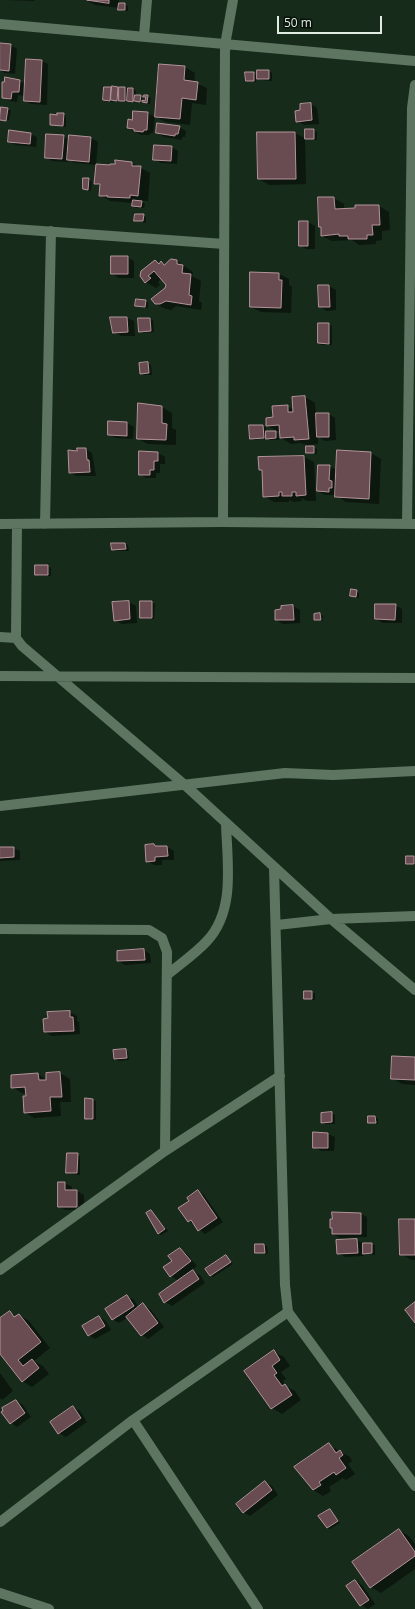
<!DOCTYPE html>
<html>
<head>
<meta charset="utf-8">
<style>
  body { margin:0 }
  #map { position:relative; width:415px; height:1609px; overflow:hidden; background:#172b1b; font-family:"Open Sans",sans-serif }
  canvas { display:block }
  .scale { position:absolute; left:277px; top:16px; width:105px; height:18px; box-sizing:border-box; border:2px solid #e0ece2; border-top:0; padding-left:5px; font-size:12px; line-height:14px; white-space:nowrap; color:#e0ece2; -webkit-text-stroke:3px #08110a; paint-order:stroke }
</style>
</head>
<body>
<div id="map">
<canvas width="415" height="1609"></canvas>
<div class="scale">50 m</div>
</div>
<script>
const ctx = document.querySelector('canvas').getContext('2d');
ctx.lineJoin = 'round';
function fill(path, color) { ctx.fillStyle = color; ctx.fill(path, 'evenodd'); }
function stroke(path, color, width, dash) { ctx.strokeStyle = color; ctx.lineWidth = width; ctx.lineCap = dash ? 'butt' : 'round'; ctx.setLineDash(dash || []); ctx.stroke(path); }
fill(new Path2D(`
  M7,0H35L34,1Z
  M86,0H119V4L128,6V11H123L120,8L95,5Z
  M11,45L17,49L15,74L5,73L0,70V54Z
  M42,61L48,64L47,105L31,104L25,101V96L18,95L17,102L10,101L3,97L20,81L25,84Z
  M185,67L195,73L194,82L207,88L206,105L192,103L190,125L166,122L156,117Z
  M269,71L272,73V81L261,80L256,78V82L247,80L253,73L258,76Z
  M110,88L113,89L125,88L129,91V89H133L136,91V96L143,98V101L146,102L145,96L151,98L150,104L136,101L135,103H131L128,100V102L120,100V102L113,100V102H107L104,100Z
  M311,104L317,108L319,124L304,125L297,121L302,111Z
  M0,109L11,110L9,120L0,119Z
  M148,113L155,117L153,133H150V135H141L128,128L133,121Z
  M63,114L66,116V127L51,124V115Z
  M179,127L186,131L185,137H182V140L164,137L157,133Z
  M314,130L317,132V140L306,138Z
  M258,133H295L305,138L306,184L269,185L259,179Z
  M30,134L37,137L36,147L16,145L9,141Z
  M64,136L69,140L70,136L91,138L98,142L96,165L75,163L69,160V162L52,161L46,157Z
  M172,147L178,151L177,164L161,163L154,159Z
  M116,162L132,163L150,173L148,201L139,200L145,204L144,208H136L133,206V203L110,201L100,195L101,187L95,183L116,165Z
  M88,179L92,181L91,191L84,189Z
  M334,198L344,204V209L379,206L389,212L390,230L382,231V240L376,241V244L359,245L352,240L332,241L322,236Z
  M143,215L146,217V223L135,220Z
  M308,222L315,226V249H306L300,245Z
  M127,257L134,261V278H119L112,274Z
  M155,261L166,265L177,261L193,272L192,276L201,281L199,301L202,303L201,310L176,306L171,310L166,309L155,304L166,289L167,285L162,278L158,282L160,285L156,288L146,282L141,276Z
  M251,273L279,274L289,279V285L292,287L291,313L261,312L251,307Z
  M320,286H329L336,290V310L327,311L320,307Z
  M145,301L148,302V308L136,305Z
  M111,318H127L134,321L135,336H121L114,332Z
  M139,319H150L153,320L154,332L143,333L140,331Z
  M329,324L332,326V345H322L319,343Z
  M148,363L151,365L152,375H144L141,373Z
  M305,397L315,403L316,414H329L335,418L336,440L325,441L318,437V444L308,445L317,449V454L307,452V445L300,443L291,444L281,438L280,431H277L267,426L287,406L294,410Z
  M139,404L162,407L172,413V428L176,430V445L148,444L138,439Z
  M109,422L127,423L134,427L133,439L116,438L109,435Z
  M263,426L266,427V432H275L278,434L279,440H270L267,438L255,440L251,438Z
  M86,449L92,453L96,476H76L70,473L78,452Z
  M338,451L371,453L381,459L379,504L346,502L336,495H325L318,491L329,466L337,470Z
  M140,452L158,453L165,457V464H160V473H156V478H146L140,474Z
  M304,457L314,462L316,501H307L301,498L302,501L293,502L289,499V502H274L264,496L263,471L260,470Z
  M125,544L128,545L129,551H116L113,549Z
  M36,566H48L51,568V576H39L36,574Z
  M356,591L359,593V598L351,596Z
  M129,602L136,606L137,623L122,624L115,620L114,603Z
  M151,602L155,604L154,619H144L141,618Z
  M395,605L402,609V623H383L376,619Z
  M293,606L300,610V623L283,624L276,620Z
  M320,614L323,616V621L315,619Z
  M154,845L157,847H167L174,851V860H162V865H154L147,861Z
  M0,848H13L20,851V860L0,861Z
  M414,857L415,865L407,863Z
  M144,950L150,954L151,963L125,965L118,961Z
  M312,992L315,994V1000L305,998Z
  M70,1012L77,1016V1021L79,1022L80,1034L52,1036L45,1032Z
  M125,1050L128,1052L129,1060L118,1061L115,1059Z
  M415,1058V1085L402,1084L392,1078Z
  M60,1073L70,1079L71,1102H60L61,1116L34,1118L24,1112L27,1093H22L12,1087L38,1074L47,1080Z
  M93,1100L96,1101V1120H89L86,1118Z
  M332,1113L335,1115V1124H325L322,1122Z
  M375,1117L378,1119V1124L369,1122Z
  M314,1133L328,1134L335,1137L334,1151H321L314,1147Z
  M77,1154L80,1156V1175L70,1174L67,1172Z
  M59,1183H65L72,1187V1191H77L84,1195V1210H65L59,1206Z
  M198,1191L204,1195L223,1222L205,1234L189,1221L191,1201Z
  M151,1211L168,1231L161,1235L158,1234Z
  M361,1214L367,1217V1237L340,1238L333,1234V1229Z
  M415,1220V1260H411L401,1254Z
  M357,1240L364,1244L375,1245V1255L364,1253V1256L345,1257L338,1253Z
  M264,1245L267,1246L268,1254L256,1252Z
  M180,1249L186,1253L197,1266L177,1280L171,1276L173,1262Z
  M226,1256L233,1264L213,1277L210,1275Z
  M193,1272L200,1275L205,1283L172,1306L165,1302Z
  M127,1296L134,1300L139,1308L143,1305L150,1309L164,1327L148,1339L142,1335L128,1317L119,1323L112,1319Z
  M10,1312L17,1317L19,1315L29,1321L50,1348L34,1361L43,1366L49,1374L32,1387L22,1381L0,1352V1320Z
  M99,1317L106,1321L111,1330L95,1339L88,1335Z
  M274,1352L284,1357L290,1366L281,1372L286,1379L283,1381L287,1387L295,1391L301,1400L282,1414L272,1408L246,1372Z
  M0,1373L13,1391L2,1400L0,1398Z
  M16,1401L23,1405L31,1417L17,1427L11,1423Z
  M73,1407L80,1411L87,1422L66,1437L59,1433L51,1423Z
  M329,1445L350,1457L352,1461L348,1464L355,1474L346,1480L343,1478L329,1487L331,1491L323,1496L313,1490Z
  M265,1482L272,1486L278,1495L250,1516L243,1512Z
  M330,1510L340,1523L330,1529L327,1528Z
  M399,1530L409,1536L415,1544V1569L381,1593L371,1587Z
  M355,1581L362,1585L375,1604L368,1609L361,1605L348,1586Z`), '#0007');
const building = new Path2D(`
  M87,0H109V3Z
  M119,3H125V10H118Z
  M0,43L11,44L9,71L0,70Z
  M26,59L42,60L40,102L24,101Z
  M159,64L185,66L184,80L198,82L196,100L182,98L180,119L155,117Z
  M257,70H269V79H257Z
  M245,72H254V81H246Z
  M5,77L20,80L19,92H12L11,99L2,98V82H4Z
  M112,86L118,87L117,101L111,100Z
  M104,87H111L110,101L103,100Z
  M119,87H125V101H119Z
  M128,88H133V102L127,101Z
  M135,95H141L140,102L134,101Z
  M144,95H148L147,103L142,102V100L145,101L146,97H143Z
  M311,103L312,120L296,122L295,111L300,110V104Z
  M1,107L8,108L6,121L0,120Z
  M133,111L148,112L147,130H144L143,132L134,131V129L127,128L128,119L132,120Z
  M57,113H64L63,126L50,125V114L57,115Z
  M157,123L180,126L178,134H175V136L156,133Z
  M305,129H314V139H305Z
  M9,130L31,133L30,144L8,142Z
  M257,132H295L296,179H258Z
  M46,134L64,135L62,159L45,158Z
  M69,135L91,137L89,162L67,160Z
  M154,145L172,146L171,161L153,160Z
  M115,160L132,162V166H141L138,196L130,195V198L107,197V195L106,196H99L100,184H94L96,164L110,165V164H115Z
  M83,178H89L88,190L83,189Z
  M318,197H334L335,209L355,208V205H379L380,225H372L373,235H367V239H348V236H339V234L321,236V227H319Z
  M133,200L142,201L141,207L132,206Z
  M135,214H144L143,221H134Z
  M299,221H308V246H299Z
  M111,256H128V274H111Z
  M171,259L177,260V264L183,265L182,273L191,274L189,295L192,296L191,305L166,301L160,304H155L151,299L165,288L166,285L154,271L148,276L151,278L145,283L140,276L141,271L155,260L159,264L161,261L164,265Z
  M250,272L279,273V280H282L281,308L250,307Z
  M318,285H329L330,307H319Z
  M136,299L146,300L145,307L135,306Z
  M110,317H127L128,332L113,333Z
  M138,318H150L151,331L139,332Z
  M318,323H329V344L318,343Z
  M148,362L149,373L140,374L139,363Z
  M305,396L309,439L294,440V437L280,438L279,425L266,426V418L273,417L272,406L288,405V412H293L292,397Z
  M138,403L162,406V423L167,424L166,440L137,439Z
  M316,413H329V437H317Z
  M108,421L127,422V436L108,435Z
  M249,425H263L264,438L250,439Z
  M266,431H276V438L266,439Z
  M306,446H314V453H306Z
  M77,448H86L87,460H89L90,472L69,473L68,450L77,451Z
  M337,450L371,452L369,499L335,497Z
  M139,451L158,452V461H154V470H150V475H139Z
  M304,456L306,495L296,496V492H292V496H282V492H279V496L263,497L262,470H259L258,457Z
  M318,465H330L329,480L332,481V488H329V492L317,491Z
  M111,543H125L126,549L112,550Z
  M35,565H48V575H35Z
  M351,589L357,590L356,597L350,596Z
  M129,601L130,619L114,621L112,602Z
  M140,601H152V618H140Z
  M375,604H396L395,620L375,619Z
  M293,605L294,620H275V610L281,609V606Z
  M320,613L321,620H314V614Z
  M154,844L155,846H167L168,856L155,857V861L146,862L145,845Z
  M0,847H14V857L0,858Z
  M406,856H414V864H406Z
  M144,949L145,960L117,961V951Z
  M304,991H312V999H304Z
  M70,1011V1017H73L74,1031L44,1032L43,1019L48,1018L47,1012Z
  M126,1049L127,1058L114,1059L113,1050Z
  M392,1056L415,1057V1080L391,1079Z
  M60,1072L62,1097H50L51,1111L24,1113L23,1096H26L25,1087L11,1088V1075L38,1073L39,1080H46V1073Z
  M85,1098L93,1099V1119H85Z
  M332,1112V1122L321,1123V1113Z
  M368,1116H375L376,1123H368Z
  M313,1132L328,1133V1148H313Z
  M67,1153H78L77,1173H66Z
  M58,1182H65V1190H77V1207H58Z
  M198,1190L217,1218L198,1231L191,1220L188,1222L178,1208L189,1201L187,1198Z
  M151,1210L165,1229L158,1234L146,1213Z
  M332,1212L361,1213V1234H332V1228H330V1219H332Z
  M399,1219H415V1255H400Z
  M357,1239L358,1253L337,1254L336,1240Z
  M363,1243H372V1253L363,1254Z
  M255,1244H264L265,1253H255Z
  M180,1248L191,1261L170,1277L163,1267L172,1261L168,1256Z
  M226,1255L231,1262L210,1276L205,1269Z
  M193,1270L199,1279L164,1303L159,1294Z
  M127,1295L134,1306L112,1320L105,1309Z
  M415,1302V1323L405,1310Z
  M143,1303L158,1323L141,1336L126,1317Z
  M10,1311L14,1317L19,1314L41,1342L18,1360L23,1366L32,1359L39,1368L22,1382L0,1354V1318Z
  M99,1316L105,1326L88,1336L82,1326Z
  M274,1350L280,1360L272,1366L277,1373L274,1375L282,1386L285,1384L292,1395L271,1409L244,1371Z
  M16,1400L25,1413L10,1424L1,1412L3,1411L2,1408Z
  M73,1406L81,1418L58,1434L50,1422Z
  M329,1443L336,1453L340,1450L343,1455L339,1458L346,1468L336,1475L334,1472L319,1482L321,1485L313,1490L294,1467Z
  M265,1481L272,1490L243,1513L236,1504Z
  M330,1509L338,1521L327,1528L318,1516Z
  M399,1529L415,1552V1556L370,1588L352,1562Z
  M355,1580L369,1600L360,1606L346,1586Z`);
fill(building, '#684c52');
stroke(building, '#b4949a', 1);
stroke(new Path2D(`
  M0,24L415,61
  M144,36L147,0
  M0,228L224,244
  M223,522L225,45L233,0
  M0,524L223,522L415,524
  M17,524L16,638L22,646L186,786L331,919L415,990
  M45,524L51,231
  M407,524L412,108L415,85
  M0,637L16,638
  M0,676L415,678
  M0,806L285,773L333,775L415,771
  M274,868L285,1285L288,1312L415,1486
  M277,925L331,919L415,916
  M0,929L149,930L162,938L167,952L165,1151
  M167,975C180,964 195,954 207,941C236,910 227,862 226,823
  M0,1270L165,1151L280,1076
  M133,1420L258,1609
  M0,1522L133,1420L288,1312
  M0,1593L49,1609`), '#5d7561', 10);
</script>
</body>
</html>
